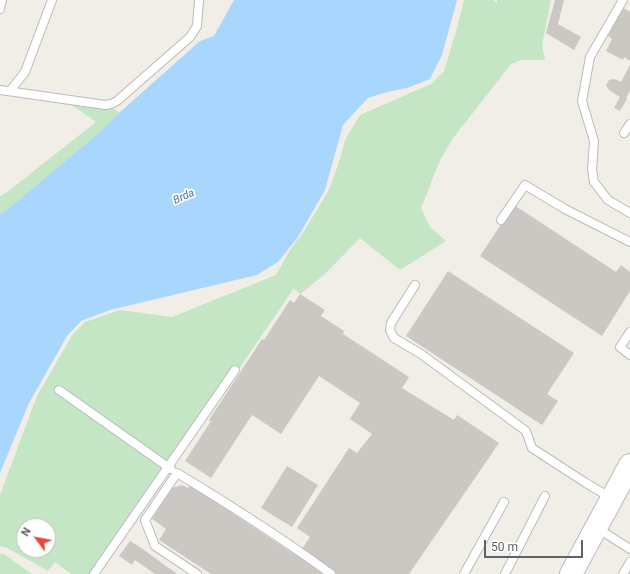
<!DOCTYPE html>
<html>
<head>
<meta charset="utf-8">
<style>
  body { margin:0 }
  #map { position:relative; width:630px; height:574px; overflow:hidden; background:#f0eee6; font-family:Roboto,sans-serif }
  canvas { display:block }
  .north { position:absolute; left:16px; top:518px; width:40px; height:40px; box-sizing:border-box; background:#fff; border:1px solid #bfc0c2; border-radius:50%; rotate:302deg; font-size:11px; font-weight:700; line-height:16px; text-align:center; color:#5e6166 }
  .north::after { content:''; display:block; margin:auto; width:14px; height:18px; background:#e64936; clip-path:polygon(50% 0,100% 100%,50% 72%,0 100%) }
  .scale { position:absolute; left:484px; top:540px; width:99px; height:18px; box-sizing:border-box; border:2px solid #5e6166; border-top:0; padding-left:5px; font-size:12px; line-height:14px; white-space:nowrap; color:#5e6166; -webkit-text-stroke:3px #fff; paint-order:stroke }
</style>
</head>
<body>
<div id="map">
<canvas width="630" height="574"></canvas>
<div class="north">N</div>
<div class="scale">50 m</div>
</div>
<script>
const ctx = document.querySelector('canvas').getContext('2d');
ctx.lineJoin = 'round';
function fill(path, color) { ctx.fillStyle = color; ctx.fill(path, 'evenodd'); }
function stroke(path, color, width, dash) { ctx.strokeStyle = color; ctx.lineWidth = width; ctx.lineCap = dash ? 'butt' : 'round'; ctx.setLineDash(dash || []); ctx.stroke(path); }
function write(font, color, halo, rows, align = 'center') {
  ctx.font = font + ' Roboto,sans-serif'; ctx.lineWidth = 3.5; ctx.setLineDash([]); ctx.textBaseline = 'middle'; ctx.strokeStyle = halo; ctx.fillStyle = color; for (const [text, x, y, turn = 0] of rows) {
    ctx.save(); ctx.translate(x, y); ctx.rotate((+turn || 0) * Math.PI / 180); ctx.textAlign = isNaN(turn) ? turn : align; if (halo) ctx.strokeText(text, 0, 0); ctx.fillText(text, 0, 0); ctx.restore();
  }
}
fill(new Path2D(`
  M464,0H493L497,3V0H551L542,45L545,60H522L511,64L454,137L440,160L421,208L430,227L446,241L400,270L360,238L325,274L300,294L294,288L149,501L142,499L89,574H71L55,562L48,571L7,548L0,546V495L37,396L73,334L85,322L120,310L172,317L276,275L290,250L306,228L329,190L338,165L346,138L360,115L431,84L444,71L457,28ZM24,526H48V550H24Z
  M72,105L115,109L119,113L95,136L8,209L0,214V196L6,193L96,122Z
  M0,554H4L32,574H0Z`), '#c4e6c5');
fill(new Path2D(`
  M234,0H457L442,55L430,79L407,88L387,92L368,98L343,125L325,190L298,237L278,262L257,275L110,310L81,321L67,336L29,403L0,473V214L8,209L95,136L119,113L200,41L214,36Z`), '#a9d6fd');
fill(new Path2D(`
  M555,0H564L558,24L581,37L574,50L546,33Z
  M623,8L630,12V61L624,57L623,60L606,51L612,39L608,36Z
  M630,65V90L626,98L627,99L620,111L614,108L620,97L609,90L606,85L609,80L614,79L621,82Z
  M514,205L616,272L621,265L630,272V291L602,336L480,256Z
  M448,271L574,353L547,394L558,401L542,425L406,336Z
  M300,294L325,310L321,316L344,331L343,334L409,377L402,388L454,420L457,415L499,443L409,574H211L159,540L166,529L152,519L172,488L182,485L188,488L190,485L297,556L310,537L297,528L349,448L357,453L372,434L350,419L360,403L319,376L281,434L252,415L211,478L185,461L211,421L209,420L262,339L264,340L290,300L294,303Z
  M287,466L318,485L292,527L261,508Z
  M130,541L140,547L177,574H155L135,560L132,565L119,556Z`), '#cbc8c3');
const lane = new Path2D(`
  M623,0L590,57L582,101L594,141L592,169L594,182L608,200L630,213
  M0,9L2,0
  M0,90L105,105L111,104L117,101L190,37L197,26L199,0
  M10,91L25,72L52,0
  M624,133L630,124
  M501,220L525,185L565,209L630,242
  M415,285L391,323L390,330L394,338L421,354L526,431L532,448L586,483L611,498
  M630,332L620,347L630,355
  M59,390L168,467L94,574
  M171,469L168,467L235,370
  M597,528L630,549
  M197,574L155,546L145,520L177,473C230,505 282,538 331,574
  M464,574L504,502
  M505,574L545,496
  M623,574L630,562`);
const secondary = new Path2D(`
  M571,574L630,465`);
stroke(lane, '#b8bbbf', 10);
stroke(secondary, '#b9bcc1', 24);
stroke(lane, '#fff', 8);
stroke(secondary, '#fff', 22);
write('italic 11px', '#4476af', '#fff', [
  ["Brda",184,197,-24]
]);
</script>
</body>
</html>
